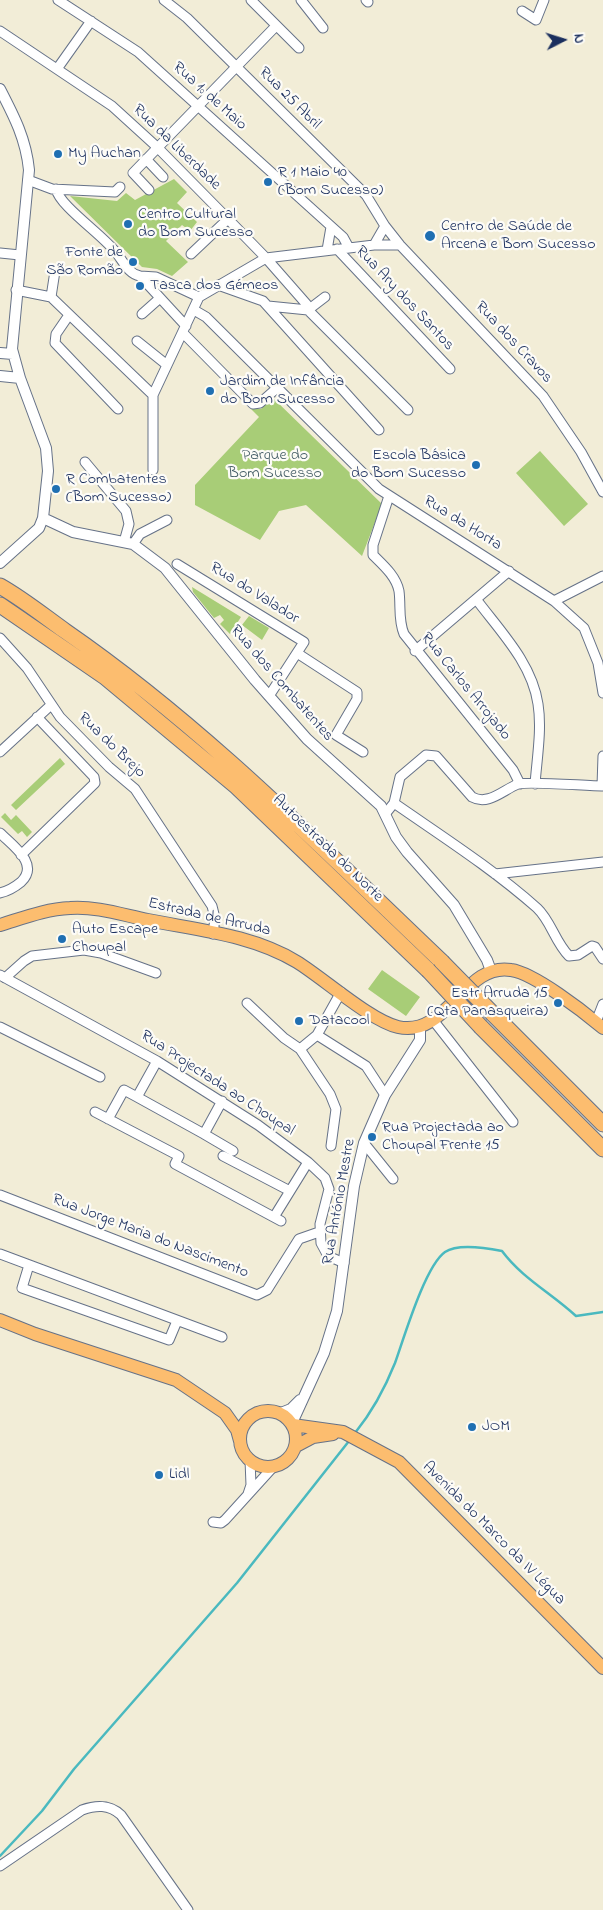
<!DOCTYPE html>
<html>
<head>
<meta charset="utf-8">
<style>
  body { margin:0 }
  #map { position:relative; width:603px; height:1910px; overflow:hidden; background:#f2edd7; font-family:"Indie Flower",sans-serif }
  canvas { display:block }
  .north { position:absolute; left:538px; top:15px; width:50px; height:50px; -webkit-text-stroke:4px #fdfcf7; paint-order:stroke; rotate:85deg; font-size:14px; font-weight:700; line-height:20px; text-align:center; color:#1b2f5e }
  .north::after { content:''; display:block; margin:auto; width:18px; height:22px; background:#1b2f5e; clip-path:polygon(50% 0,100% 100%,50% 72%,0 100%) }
</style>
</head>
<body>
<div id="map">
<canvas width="603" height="1910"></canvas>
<div class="north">N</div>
</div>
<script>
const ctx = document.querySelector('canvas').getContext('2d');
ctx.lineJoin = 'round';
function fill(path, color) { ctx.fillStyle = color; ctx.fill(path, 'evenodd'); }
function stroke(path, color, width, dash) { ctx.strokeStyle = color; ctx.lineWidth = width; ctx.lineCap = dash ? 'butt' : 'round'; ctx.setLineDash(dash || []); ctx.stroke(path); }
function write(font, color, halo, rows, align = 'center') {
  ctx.font = font + ' "Indie Flower",sans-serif'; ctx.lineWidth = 4.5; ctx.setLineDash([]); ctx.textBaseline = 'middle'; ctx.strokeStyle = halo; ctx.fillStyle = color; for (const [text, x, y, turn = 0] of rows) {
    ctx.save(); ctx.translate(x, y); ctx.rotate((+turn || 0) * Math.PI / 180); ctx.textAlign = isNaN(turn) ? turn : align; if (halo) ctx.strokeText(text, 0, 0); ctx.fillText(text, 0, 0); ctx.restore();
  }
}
fill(new Path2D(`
  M174,179L187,192L177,203L197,222L190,231L182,225L166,241L188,262L172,276L157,269L142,267L70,196L117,201L126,193L135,200Z
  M272,397L382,504L362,556L306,505L279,511L260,540L195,505V485L259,417L251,409H261Z
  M540,451L588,504L564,526L516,473Z
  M192,587L241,617L230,634L220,624L224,620L220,615L214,618L193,592Z
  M249,616L269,628L262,640L242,625Z
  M60,758L65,764L16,810L11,805Z
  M5,813L11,820L16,815L32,832L27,837L22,831L18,834L1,817Z
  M382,970L420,997L406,1016L368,989Z`), '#a8cd77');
stroke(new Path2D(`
  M355,1433C372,1412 385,1388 395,1363C404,1338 425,1266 445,1252C458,1243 487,1248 502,1251C522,1278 551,1293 576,1316L603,1312
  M0,1856L42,1811L74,1769L237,1583L349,1441`), '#4ab9bf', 2.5);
const minor = new Path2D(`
  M58,0L138,52L343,237L349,248
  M164,0L187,18L366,195L385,226L400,245L543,396L581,452L603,492
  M251,0L299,48
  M301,0L323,28
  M366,0L368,2
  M522,11L536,20L544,0
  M0,31L112,106L157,147L228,219L266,258L309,307L308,310L408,410
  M57,69L91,21
  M146,159L163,177
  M28,180L52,189L115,192L120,187
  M56,189C60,207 106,237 118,255C124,263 129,274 140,276L186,326
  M149,190L133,173L276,26
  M374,245L385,226
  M337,249L450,369
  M327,250L331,227
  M0,253L20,255
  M191,254L228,219
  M140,276L156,277L199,297
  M218,285L263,301L379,430
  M16,290L51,297L153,395
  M51,297L55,271
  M268,306L308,310L325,297
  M194,310L206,317L379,489L554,601L584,628L598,663L603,693
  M142,314L160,298
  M69,315L56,334L55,343L118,409
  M183,333L253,404L260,403L277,388
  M137,341L167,365
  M85,462L126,511L129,524L124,542
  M153,470V395L199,297L266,258L374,245H400
  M389,496L373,545V555C383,565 396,576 399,591C401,606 398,620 404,634L513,770L520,784
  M133,544L140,534L167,520
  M177,564L304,642L269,696
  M476,599C500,631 532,663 538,704C542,729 537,758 535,784
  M554,601L603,576
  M0,638L27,668L60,717L109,767L135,789L212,906L215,918L213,934
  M415,651L509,571
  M297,653L357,692V699L336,735L363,752
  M0,752L51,705
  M602,786L603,756
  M394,803C443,837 493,869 537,908C551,921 555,942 569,956L578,955L592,946L595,947L603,959
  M386,813L394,803L400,777L426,755L436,756L472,797C488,806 503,790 518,784C529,781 587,786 603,786
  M0,833C13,846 40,864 21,882C15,887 8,891 0,893
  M21,855L95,783L94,777L37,717
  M495,874L603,862
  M0,975L157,1061L258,1125L308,1162L325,1178L329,1189L320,1224L321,1243L328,1256L344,1263
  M5,978L24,961L32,956L84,950L101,953L156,973
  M247,1003L284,1038L300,1049L330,1094L336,1109L331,1146
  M433,1020L513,1122
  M596,1022L603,1004
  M0,1027L100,1077
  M317,1035L366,1066L385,1095
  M300,1049L317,1035L341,992
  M157,1061L137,1097L204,1134L222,1101
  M95,1112L179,1156L175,1164L281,1221
  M108,1119L124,1090L137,1097
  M204,1134L233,1151
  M364,1143L393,1179
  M223,1156L290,1191
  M0,1195L257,1295L267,1290L299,1239L319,1232
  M274,1217L308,1162
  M0,1254L222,1337
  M29,1265L22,1288L169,1340L177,1321
  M248,1494L251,1485L250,1460
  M213,1522L221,1523L225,1520L274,1466
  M0,1866L82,1810C96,1805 109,1804 121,1815L188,1910`);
const tertiary = new Path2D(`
  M0,89C14,116 26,139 29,170L12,349L20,378L46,448L48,471L43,518L39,528L0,563
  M0,353L13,354
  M0,376L20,378
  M43,518L73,532L133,544L165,568L255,680L307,739L381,806L396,837L407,852L454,905L487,960L491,971
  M281,1413L291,1409L300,1400
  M292,1423L324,1353L337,1311L354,1186L364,1143L385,1095L420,1040V1026`);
const primary = new Path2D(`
  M0,925C23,918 46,909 70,908C96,906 123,915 148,920C198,930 253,935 297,962C323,978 371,1021 398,1027C448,1038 464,962 511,970C534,973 584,1012 603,1028
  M0,1320L35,1334L176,1380L225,1413L237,1430L240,1441
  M240 1439a28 28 0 1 1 56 0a28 28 0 1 1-56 0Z
  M293,1425L343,1432L399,1462L603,1668
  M296,1446L313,1437L333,1434`);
const motorway = new Path2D(`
  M0,586C23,599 44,616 65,631C204,727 321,847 442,962
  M0,605L105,677L237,787L428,970
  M493,1014L603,1124
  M481,1027L603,1149`);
stroke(minor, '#667288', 11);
stroke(tertiary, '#667288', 12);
stroke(primary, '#667288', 14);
stroke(motorway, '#667288', 17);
stroke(minor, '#fff', 9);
stroke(tertiary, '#fff', 10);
stroke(primary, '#fcbd6f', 12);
stroke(motorway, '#fcbd6f', 15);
const motorwayBridge = new Path2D(`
  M442,962L493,1014
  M428,970L481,1027`);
stroke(motorwayBridge, '#667288', 17, []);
stroke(motorwayBridge, '#fcbd6f', 15);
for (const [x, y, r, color] of [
  [58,154,5,"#1f6fb2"],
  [268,182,5,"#1f6fb2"],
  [128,224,5,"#1f6fb2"],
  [430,236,6,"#1f6fb2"],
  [133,262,5,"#1f6fb2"],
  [140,286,5,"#1f6fb2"],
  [210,391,5,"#1f6fb2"],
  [476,465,5,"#1f6fb2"],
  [56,489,5,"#1f6fb2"],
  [62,939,5,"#1f6fb2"],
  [558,1003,5,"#1f6fb2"],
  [299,1021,5,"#1f6fb2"],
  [372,1137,5,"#1f6fb2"],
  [472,1427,5,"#1f6fb2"],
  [159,1475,5,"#1f6fb2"]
]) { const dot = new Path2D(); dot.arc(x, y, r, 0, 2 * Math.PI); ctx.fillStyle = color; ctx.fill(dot); stroke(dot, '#fdfcf7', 2); }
write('16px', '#1b2f5e', '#fdfcf7', [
  ["Rua 1º de Maio",209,97,42],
  ["Rua 25 Abril",289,99,45],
  ["Rua da Liberdade",176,148,44],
  ["Rua Ary dos Santos",404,299,47],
  ["Rua dos Cravos",513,343,47],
  ["Rua da Horta",462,524,32],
  ["Rua do Valador",254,594,32],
  ["Rua dos Combatentes",281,684,49],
  ["Rua Carlos Arrojado",465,687,51],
  ["Rua do Brejo",111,746,44],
  ["Autoestrada do Norte",327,849,44],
  ["Estrada de Arruda",209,918,13],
  ["Rua Projectada ao Choupal",217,1084,33],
  ["Rua António Mestre",340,1202,-80],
  ["Rua Jorge Maria do Nascimento",150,1237,21],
  ["Avenida do Marco da IV Légua",493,1534,45]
]);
write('16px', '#1b2f5e', '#fdfcf7', [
  ["My Auchan",68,154],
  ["R 1 Maio 40",278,173],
  ["(Bom Sucesso)",278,191],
  ["Centro Cultural",138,215],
  ["do Bom Sucesso",138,233],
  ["Centro de Saúde de",441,227],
  ["Arcena e Bom Sucesso",441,245],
  ["Fonte de",123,253,"right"],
  ["São Romão",123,271,"right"],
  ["Tasca dos Gémeos",150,286],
  ["Jardim de Infância",220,382],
  ["do Bom Sucesso",220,400],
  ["Escola Básica",466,456,"right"],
  ["do Bom Sucesso",466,474,"right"],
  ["R Combatentes",66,480],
  ["(Bom Sucesso)",66,498],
  ["Auto Escape",72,930],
  ["Choupal",72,948],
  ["Estr Arruda 15",548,994,"right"],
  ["(Qta Panasqueira)",548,1012,"right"],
  ["Datacool",309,1021],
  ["Rua Projectada ao",382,1128],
  ["Choupal Frente 15",382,1146],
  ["JOM",482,1427],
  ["Lidl",169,1475]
], 'left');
write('16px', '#455e66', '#fdfcf7', [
  ["Parque do",275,456],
  ["Bom Sucesso",275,474]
]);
</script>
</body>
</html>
